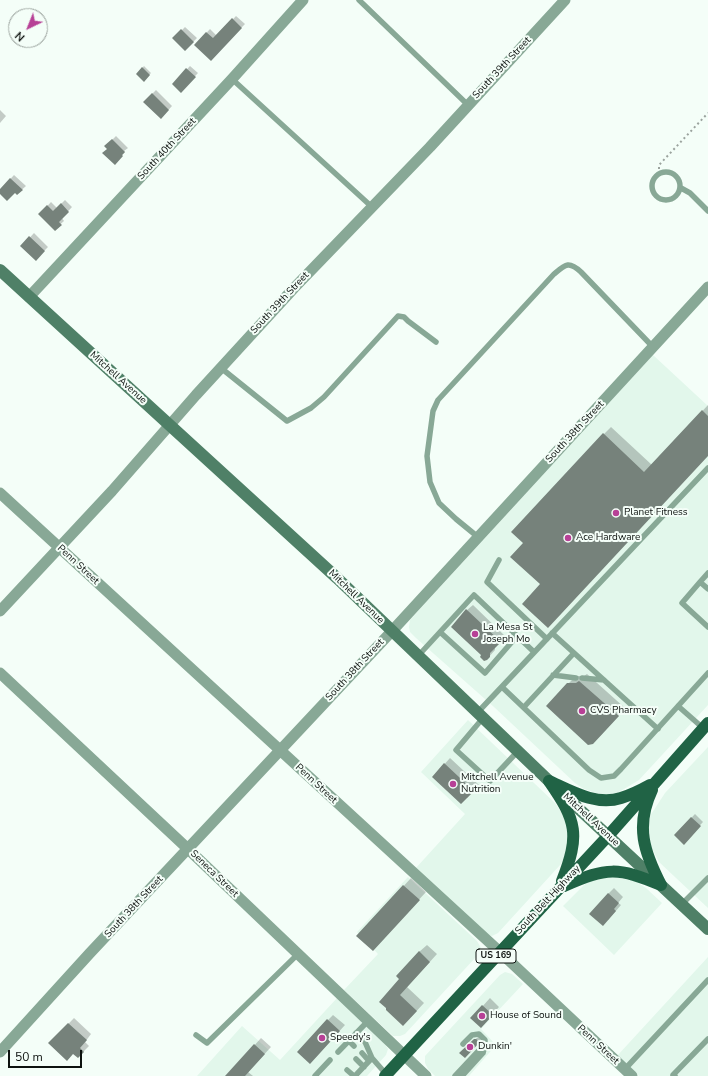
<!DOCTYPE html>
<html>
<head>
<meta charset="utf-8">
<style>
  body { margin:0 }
  #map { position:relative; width:708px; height:1076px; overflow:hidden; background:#f4fef8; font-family:"Nunito Sans",sans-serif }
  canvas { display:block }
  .north { position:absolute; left:8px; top:8px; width:40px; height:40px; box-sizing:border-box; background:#f4fef8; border:1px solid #98a09b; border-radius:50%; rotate:223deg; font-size:11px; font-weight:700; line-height:16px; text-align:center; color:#0d120f }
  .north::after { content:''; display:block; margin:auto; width:14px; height:18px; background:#b74096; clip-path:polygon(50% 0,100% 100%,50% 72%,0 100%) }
  .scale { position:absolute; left:8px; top:1050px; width:74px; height:18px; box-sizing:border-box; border:2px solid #0d120f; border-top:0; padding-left:5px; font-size:12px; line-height:14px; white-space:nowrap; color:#0d120f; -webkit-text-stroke:3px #f4fef8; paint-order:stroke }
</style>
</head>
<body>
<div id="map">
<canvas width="708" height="1076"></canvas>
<div class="north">N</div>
<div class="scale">50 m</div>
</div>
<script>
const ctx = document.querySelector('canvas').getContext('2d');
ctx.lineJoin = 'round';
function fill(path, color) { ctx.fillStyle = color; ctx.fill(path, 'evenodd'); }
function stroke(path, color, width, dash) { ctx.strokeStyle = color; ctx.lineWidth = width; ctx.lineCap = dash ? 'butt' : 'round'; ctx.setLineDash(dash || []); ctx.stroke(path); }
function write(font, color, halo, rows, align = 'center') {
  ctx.font = font + ' "Nunito Sans",sans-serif'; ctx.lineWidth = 4; ctx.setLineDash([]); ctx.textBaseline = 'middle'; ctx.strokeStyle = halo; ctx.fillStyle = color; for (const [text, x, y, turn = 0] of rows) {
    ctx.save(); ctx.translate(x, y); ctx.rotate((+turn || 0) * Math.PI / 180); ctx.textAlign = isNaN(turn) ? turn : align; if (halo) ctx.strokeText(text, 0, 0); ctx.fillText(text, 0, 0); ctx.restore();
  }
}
fill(new Path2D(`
  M653,355L708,406V705L639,780L619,792L608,795L596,793L584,789L575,783L494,707L416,638L410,632L409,627L410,620L418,611Z
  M468,720L555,803L564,816L569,828L566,853L561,864L498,933L492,936L485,934L415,869L465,814L421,772Z
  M708,747V908L659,862L648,841L647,827L650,816L665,793Z
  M605,875L635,881L646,888L662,903L614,955L563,906L585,884Z
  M408,877L477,941L481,948L480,953L475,958L405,1034L400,1036H393L344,990L378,954L357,932Z
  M708,957V1076H639L617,1056Z
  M505,972L512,974L523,984L481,1029L496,1045L469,1076H435L428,1069L425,1063V1056L500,975Z
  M337,998L384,1043L388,1049L386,1055L367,1076H197L242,1026L280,1060Z`), '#e2f7eb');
fill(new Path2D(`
  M236,16L245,24L211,59L196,44L210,29L217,36Z
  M185,27L197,38L185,50L174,38Z
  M144,66L151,73L144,80L137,74Z
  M190,66L198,73L181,91L173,84Z
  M156,90L172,106L161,118L144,102Z
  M0,110L6,116L0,123Z
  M116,136L128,148L124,151L125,152L115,163L108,149L106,146Z
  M14,175L26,186L17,194L15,192L0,193V190Z
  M65,200L72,207L62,218L64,221L55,229L40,214L51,202L57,208Z
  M34,233L48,247L36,259L22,246Z
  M708,405V455L525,543L604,434L611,427L652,465Z
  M473,605L505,636L495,647V650L487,659L482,655L467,610Z
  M587,674L625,708L600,736L568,684L576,676H584Z
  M450,758L479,785L467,798L433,777Z
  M695,814L703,822L683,843L675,835Z
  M411,878L426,892L380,942L358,936Z
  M614,888L623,897L618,903L621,905L608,920V894Z
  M427,945L437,954L407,987L424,1003L411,1017L387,1010L419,952Z
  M490,998L499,1007L488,1019L472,1018Z
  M333,1015L345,1025L315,1058L328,1020Z
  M74,1018L91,1034L85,1042L89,1046L83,1052L74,1053L50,1043Z
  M479,1036L482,1038L465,1056L461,1053Z
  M261,1038L271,1047L248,1072L253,1076H227Z`), '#0003');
fill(new Path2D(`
  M232,18L242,28L211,61L194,45L206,32L213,38Z
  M181,29L194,42L185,51L172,38Z
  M142,67L150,75L144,82L136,74Z
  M186,68L196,77L181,93L172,84Z
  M152,93L169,110L161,119L143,102Z
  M112,139L125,152L122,155L123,156L115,165L102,153L107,149L104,146Z
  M10,178L23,190L17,195L15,193L7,201L0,194V189Z
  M61,203L69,212L59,222L62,225L55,231L38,214L47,205L53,211Z
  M29,236L45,251L36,261L20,246Z
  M702,410L708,416V456L548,628L522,604L540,584L510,557L523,543L511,532L603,433L644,472Z
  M466,609L501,642L490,653V657L487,660L484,661L480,657L481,655L451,627Z
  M579,681L619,716L593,744L588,745L546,706L567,683H576Z
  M444,763L474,791L461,804L432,777Z
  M691,817L701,826L684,845L674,835Z
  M403,885L420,900L373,951L356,936Z
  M608,893L619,903L614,909L616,911L603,926L589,914Z
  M419,951L430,962L400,995L417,1011L403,1026L386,1010V1008L379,1002L399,979L396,976Z
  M482,1005L493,1015L481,1028L470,1018Z
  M327,1019L340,1031L310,1064L297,1052Z
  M68,1023L87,1040L80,1048L84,1052L78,1058L73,1054L67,1061L48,1043Z
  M474,1039H476L480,1042L465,1058L459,1053Z
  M254,1044L265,1054L245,1076H225Z`), '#76827b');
stroke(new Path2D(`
  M659,174V165L708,113`), '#9ba39e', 2, [2, 3]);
stroke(new Path2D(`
  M359,0L468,105
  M232,79L372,207
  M652 186a14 14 0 1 1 28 0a14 14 0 1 1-28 0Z
  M681,188L690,193L708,211
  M221,368L287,421L311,408L324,397L398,316L404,317L408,321L436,342
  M478,537L456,519L439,503L430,482L427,456L433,411L438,400L554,274C566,264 569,261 581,272L653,347
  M499,560L487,582L547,639
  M708,573L700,582L708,589
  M700,582L682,603L708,627
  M440,632L485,673L517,636
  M552,633L658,729
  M418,656L474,595L534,652
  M553,675L576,678
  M582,678L604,680
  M502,687L589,770L601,778L614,776L621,769L708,673
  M678,706L703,728
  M524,707L574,653
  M478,712L708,468
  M483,718L456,750L490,781L518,751
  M682,904L708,878
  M196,1035L207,1043L298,954
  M349,1041L354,1046
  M338,1052L368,1021
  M362,1053L369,1061
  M372,1058L386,1074
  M356,1059L364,1067
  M625,1069L708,980
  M347,1070L354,1076
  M315,1076L330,1060
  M355,1076L372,1058L365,1042L356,1033
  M455,1076L485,1044V1040L479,1034L472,1035L463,1044
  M462,1076L483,1053L485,1045
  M675,1076L673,1075L708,1039`), '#88a896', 5.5);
stroke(new Path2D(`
  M29,297L232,79L303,0
  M0,493L500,952L632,1076
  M0,611L112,491L196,395L294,288L430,147L565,0
  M0,673L188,849L426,1076
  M0,1052L90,953L392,631L708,287`), '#88a896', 11);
stroke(new Path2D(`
  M0,270L337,578L549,781L708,929`), '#4f8067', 12);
stroke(new Path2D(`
  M549,781C577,821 580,835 562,881
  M549,781C571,791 596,806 621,798C631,795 641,790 650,785
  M652,790C635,826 644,852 661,885
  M564,886C607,867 618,867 661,885
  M385,1076L608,836L708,723`), '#206345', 12);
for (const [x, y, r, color] of [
  [616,513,4,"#b74096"],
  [568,538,4,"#b74096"],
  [475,634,4,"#b74096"],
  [582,711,4,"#b74096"],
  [453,784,4,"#b74096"],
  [482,1016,4,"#b74096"],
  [322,1038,4,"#b74096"],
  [470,1047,4,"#b74096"]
]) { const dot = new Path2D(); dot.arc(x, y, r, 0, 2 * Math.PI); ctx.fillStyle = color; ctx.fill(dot); stroke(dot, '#f4fef8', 1.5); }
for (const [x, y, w] of [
  [496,956,40]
]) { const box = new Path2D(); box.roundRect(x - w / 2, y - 7, w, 14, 3); ctx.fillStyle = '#f4fef8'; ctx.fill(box); stroke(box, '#0d120f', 1); }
write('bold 9px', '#0d120f', null, [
  ["US 169",496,956]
]);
write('10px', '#0d120f', '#f4fef8', [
  ["South 39th Street",502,68,-47],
  ["South 40th Street",167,149,-47],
  ["South 39th Street",280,303,-47],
  ["Mitchell Avenue",118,378,42],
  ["South 38th Street",575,432,-47],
  ["Penn Street",78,565,43],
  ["Mitchell Avenue",356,597,44],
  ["South 38th Street",355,670,-47],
  ["Penn Street",316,784,43],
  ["Mitchell Avenue",591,820,43],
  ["Seneca Street",214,874,44],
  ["South Belt Highway",548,900,-47],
  ["South 38th Street",134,907,-47],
  ["Penn Street",598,1045,43]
]);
write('10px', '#0d120f', '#f4fef8', [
  ["Planet Fitness",624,513],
  ["Ace Hardware",576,538],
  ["La Mesa St",483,628],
  ["Joseph Mo",483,640],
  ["CVS Pharmacy",590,711],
  ["Mitchell Avenue",461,778],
  ["Nutrition",461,790],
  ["House of Sound",490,1016],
  ["Speedy's",330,1038],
  ["Dunkin'",478,1047]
], 'left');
</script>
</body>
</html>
